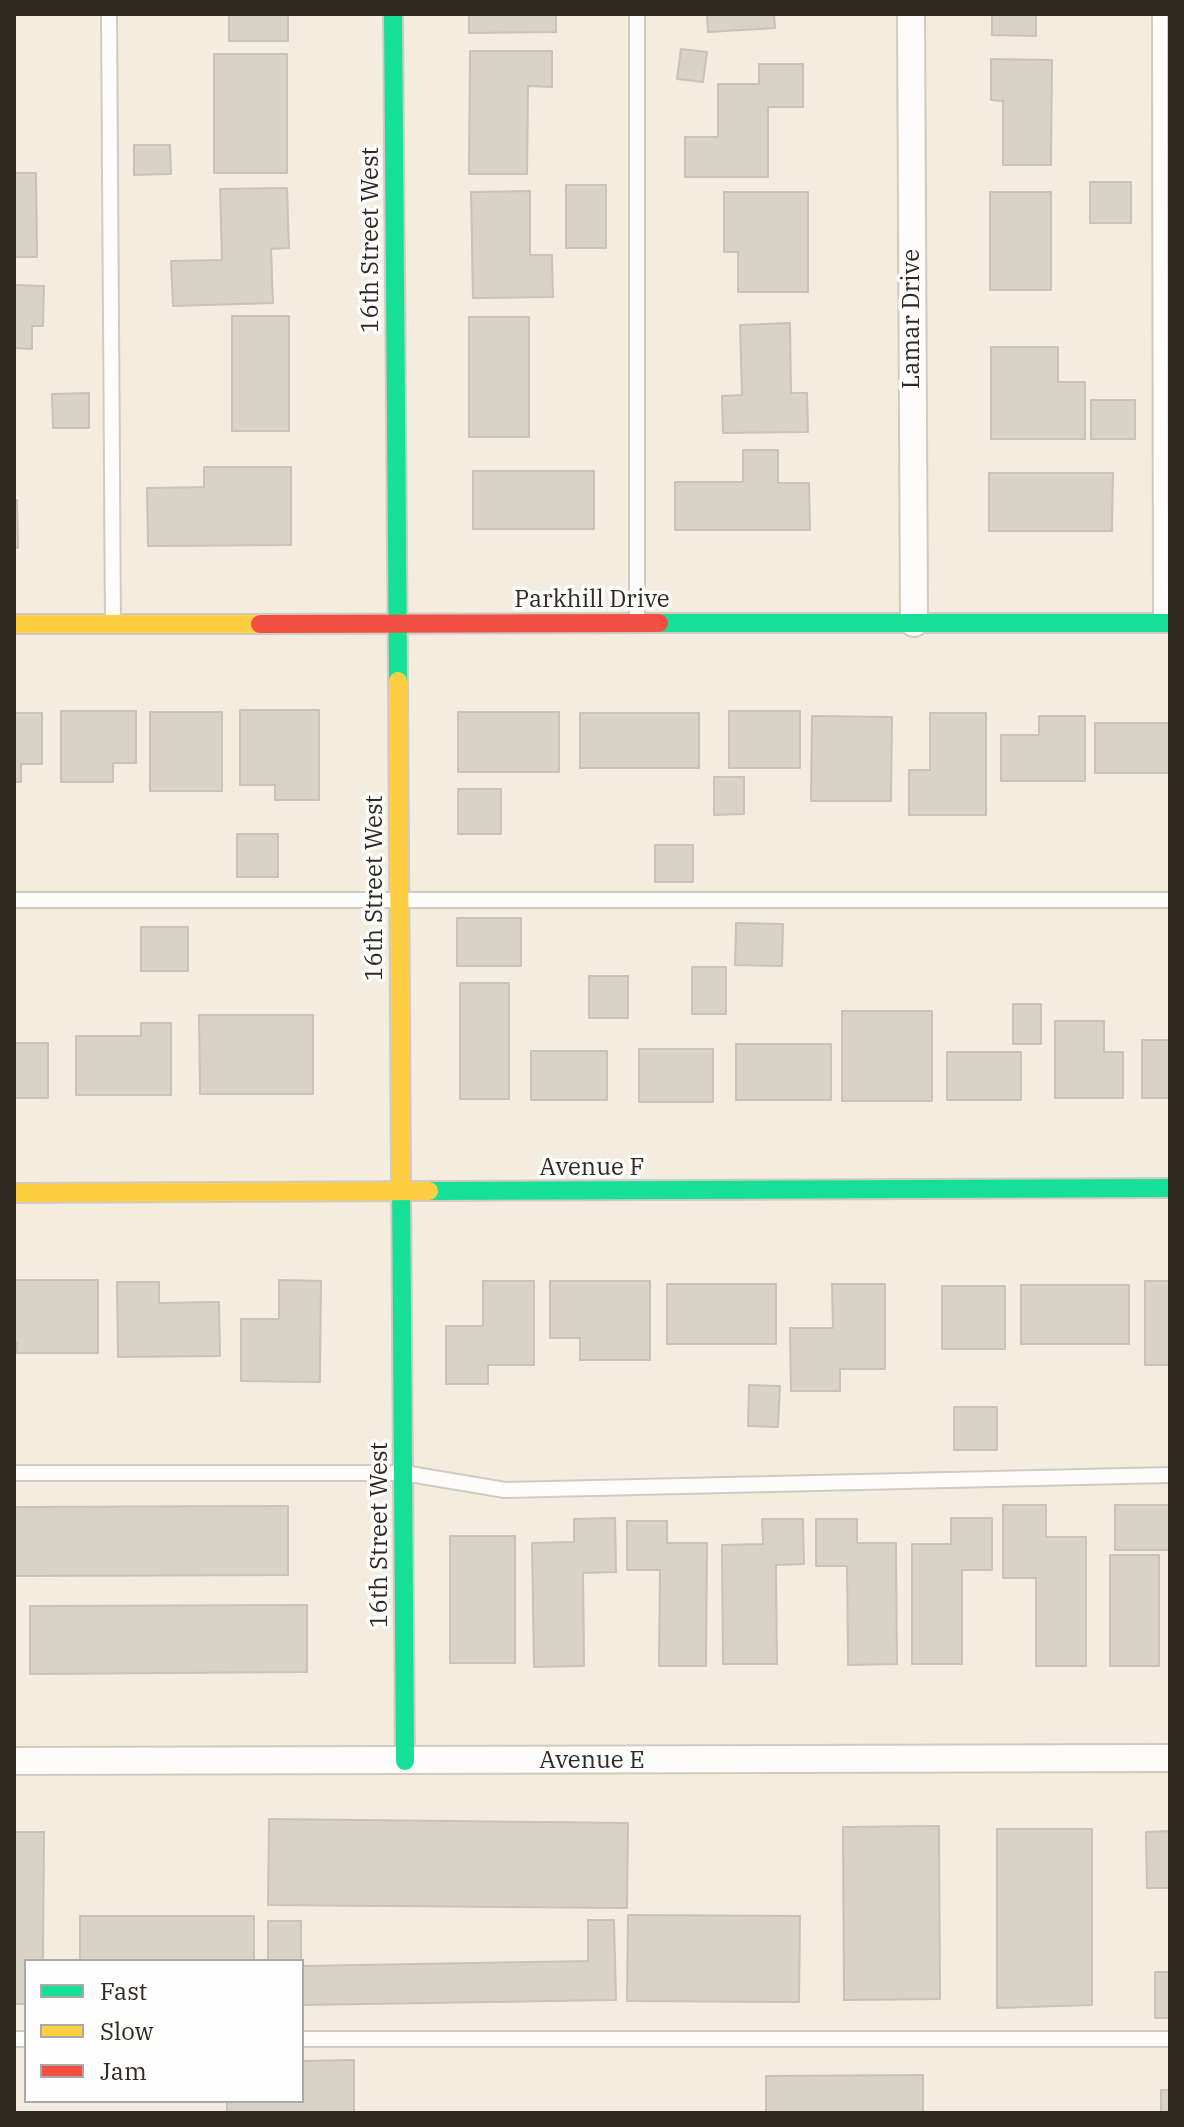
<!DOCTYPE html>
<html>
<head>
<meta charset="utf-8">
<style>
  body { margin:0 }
  #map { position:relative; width:1184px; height:2127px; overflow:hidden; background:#f4ecdf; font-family:"IBM Plex Serif",serif }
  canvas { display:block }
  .frame { position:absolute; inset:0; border:16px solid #2f2a21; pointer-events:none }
  .legend { position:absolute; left:24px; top:1959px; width:280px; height:144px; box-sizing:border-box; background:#fdfdfd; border:2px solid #aba9a5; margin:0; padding:10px 14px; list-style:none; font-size:24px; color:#2f2a21 }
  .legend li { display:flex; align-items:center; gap:16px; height:40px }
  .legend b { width:40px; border:2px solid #aba9a5 }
</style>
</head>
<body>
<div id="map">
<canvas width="1184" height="2127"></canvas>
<div class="frame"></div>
<ul class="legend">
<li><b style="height:10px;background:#16e098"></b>Fast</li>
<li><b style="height:10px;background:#ffcf43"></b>Slow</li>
<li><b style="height:10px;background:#f24e42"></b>Jam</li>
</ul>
</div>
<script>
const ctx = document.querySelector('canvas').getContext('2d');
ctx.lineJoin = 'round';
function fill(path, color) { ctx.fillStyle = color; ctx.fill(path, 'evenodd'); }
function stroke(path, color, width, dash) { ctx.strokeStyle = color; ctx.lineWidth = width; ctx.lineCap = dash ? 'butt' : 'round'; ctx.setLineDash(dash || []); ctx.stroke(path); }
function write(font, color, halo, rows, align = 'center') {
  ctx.font = font + ' "IBM Plex Serif",serif'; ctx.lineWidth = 7; ctx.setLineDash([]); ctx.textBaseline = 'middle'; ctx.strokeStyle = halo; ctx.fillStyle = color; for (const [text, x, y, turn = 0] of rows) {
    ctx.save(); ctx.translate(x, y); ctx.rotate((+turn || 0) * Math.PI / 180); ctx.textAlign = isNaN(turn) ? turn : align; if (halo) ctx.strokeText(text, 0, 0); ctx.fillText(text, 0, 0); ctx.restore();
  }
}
const building = new Path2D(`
  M229,14H288V41H229Z
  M469,14H556V32L469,33Z
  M707,14H774L775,28L708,32Z
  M992,14H1036V36L992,35Z
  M681,49L707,52L703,82L677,79Z
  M470,51H552V87L528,86L527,174H469Z
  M214,54H287V173H214Z
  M991,59L1052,60L1051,165H1003V101L991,100Z
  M759,64H803V107H768V177H685V137H718V84H759Z
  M134,145H170L171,174L134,175Z
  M14,173H36L37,257H14Z
  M1090,182H1131V223H1090Z
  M566,185H606V248H566Z
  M287,188L289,248L271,249L273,303L173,306L171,261L222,260L220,189Z
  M530,191V255H552L553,297L473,298L471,192Z
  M724,192H808V292H738V252H724Z
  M990,192H1051V290H990Z
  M14,285L44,286L43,326H32V349L14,348Z
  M232,316H289V431H232Z
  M469,317H529V437H469Z
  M790,323L791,393H807L808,432L723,433L722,396L742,395L740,325Z
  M991,347H1058V382H1085V439H991Z
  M89,393V428H53L52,394Z
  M1091,400H1135V439H1091Z
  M743,450H778V483H809L810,530H675V482H743Z
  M204,467H291V545L148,546L147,488L204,487Z
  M473,471H594V529H473Z
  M989,473H1113L1112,531H989Z
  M14,500H17L18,548H14Z
  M240,710H319V800H275V785H240Z
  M61,711H136V763H113V782H61Z
  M729,711H800V768H729Z
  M150,712H222V791H150Z
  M458,712H559V772H458Z
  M14,713H42V764H21V782H14Z
  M580,713H699V768H580Z
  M930,713H986V815H909V770H930Z
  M812,716L892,717L891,801H811Z
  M1039,716H1085V781H1001V735H1039Z
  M1095,723H1170V773H1095Z
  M714,777H744V814L714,815Z
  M458,789H501V834H458Z
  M237,834H278V877H237Z
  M655,845H693V882H655Z
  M457,918H521V966H457Z
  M736,923L783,924L782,966L735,965Z
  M141,927H188V971H141Z
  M692,967H726V1014H692Z
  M589,976H628V1018H589Z
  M460,983H509V1099H460Z
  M1013,1004H1041V1044H1013Z
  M842,1011H932V1101H842Z
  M199,1015H313V1094H200Z
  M1055,1021H1104V1052H1123V1098H1055Z
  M141,1023H171V1095H76V1036H141Z
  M1142,1040H1170V1098H1142Z
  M14,1043H48V1098H14Z
  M736,1044H831V1100H736Z
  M639,1049H713V1102H639Z
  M531,1051H607V1100H531Z
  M947,1052H1021V1100H947Z
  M14,1280H98V1353H17V1342H14Z
  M279,1280L321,1281L320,1382L241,1381V1319H279Z
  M483,1281H534V1365H488V1384H446V1326H483Z
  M550,1281H650V1360H580V1338H550Z
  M1145,1281H1170V1365H1145Z
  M117,1282H159V1303L219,1302L220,1356L118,1357Z
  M667,1284H776V1344H667Z
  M832,1284H885V1369H840V1391H791L790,1328H833Z
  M1021,1285H1129V1344H1021Z
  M942,1286H1005V1349H942Z
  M749,1385L780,1386L778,1427L748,1426Z
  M954,1407H997V1450H954Z
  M1003,1505H1046V1537H1086V1666H1036V1578H1003Z
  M1115,1505H1170V1550H1115Z
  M288,1506V1575L14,1576V1507Z
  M615,1518L616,1572L583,1573L584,1666L534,1667L532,1543L574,1542V1519Z
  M951,1518H992V1570H962V1664H912V1544H951Z
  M762,1519H803L804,1564L776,1565L777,1664H723L722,1545L763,1544Z
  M816,1519H857V1543H896L897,1664L848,1665L847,1566H816Z
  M627,1521H667V1543H707L706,1666H659L660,1570H627Z
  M450,1536H515V1663H450Z
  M1110,1555H1159V1666H1110Z
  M307,1605V1672L30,1674V1606Z
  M269,1819L628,1823L627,1908L268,1905Z
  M939,1826L940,1999L844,2000L843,1827Z
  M997,1829H1092V2005L997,2008Z
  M1170,1831V1888H1147L1146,1832Z
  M14,1832H44L43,1961H26V2004H14Z
  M628,1915L800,1916L799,2002L627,2001Z
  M80,1916H254V1961H80Z
  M588,1920H614L616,2000L302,2005V1966L588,1961Z
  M268,1921H301V1961H268Z
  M1155,1972H1170V2018H1155Z
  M354,2060V2113H227V2101H302V2061Z
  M923,2075V2113H766V2076Z
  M1161,2090H1170V2113H1161Z`);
fill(building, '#d9d2c7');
stroke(building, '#c9c2b8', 2);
const lane = new Path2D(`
  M109,14L113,624
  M637,14V623
  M1160,14L1161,622
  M14,900H1170
  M14,1473H404L505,1490L1170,1475
  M14,2039H26
  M302,2039H1170`);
const street = new Path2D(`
  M911,14L914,623
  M14,1761L1170,1758`);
const fast = new Path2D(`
  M393,14L398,681
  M659,623H1170
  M401,1182L405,1761
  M429,1191L1170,1188`);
const slow = new Path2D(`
  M14,624H260
  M398,681L401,1182
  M14,1193L429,1191`);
const jam = new Path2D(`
  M260,624L659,623`);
stroke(lane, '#d1cac0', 18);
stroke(street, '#d1cac0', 30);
stroke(fast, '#d1cac0', 22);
stroke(slow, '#d1cac0', 22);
stroke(jam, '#d1cac0', 22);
stroke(lane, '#fdfcfa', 14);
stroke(street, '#fdfcfa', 26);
stroke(fast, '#16e098', 18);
stroke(slow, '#ffcf43', 18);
stroke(jam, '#f24e42', 18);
write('24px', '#2f2a21', '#fdfdfd', [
  ["16th Street West",371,240,-90],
  ["Lamar Drive",912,319,-90],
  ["Parkhill Drive",592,600],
  ["16th Street West",375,888,-90],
  ["Avenue F",592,1168],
  ["16th Street West",380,1535,-90],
  ["Avenue E",592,1761]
]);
</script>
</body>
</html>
